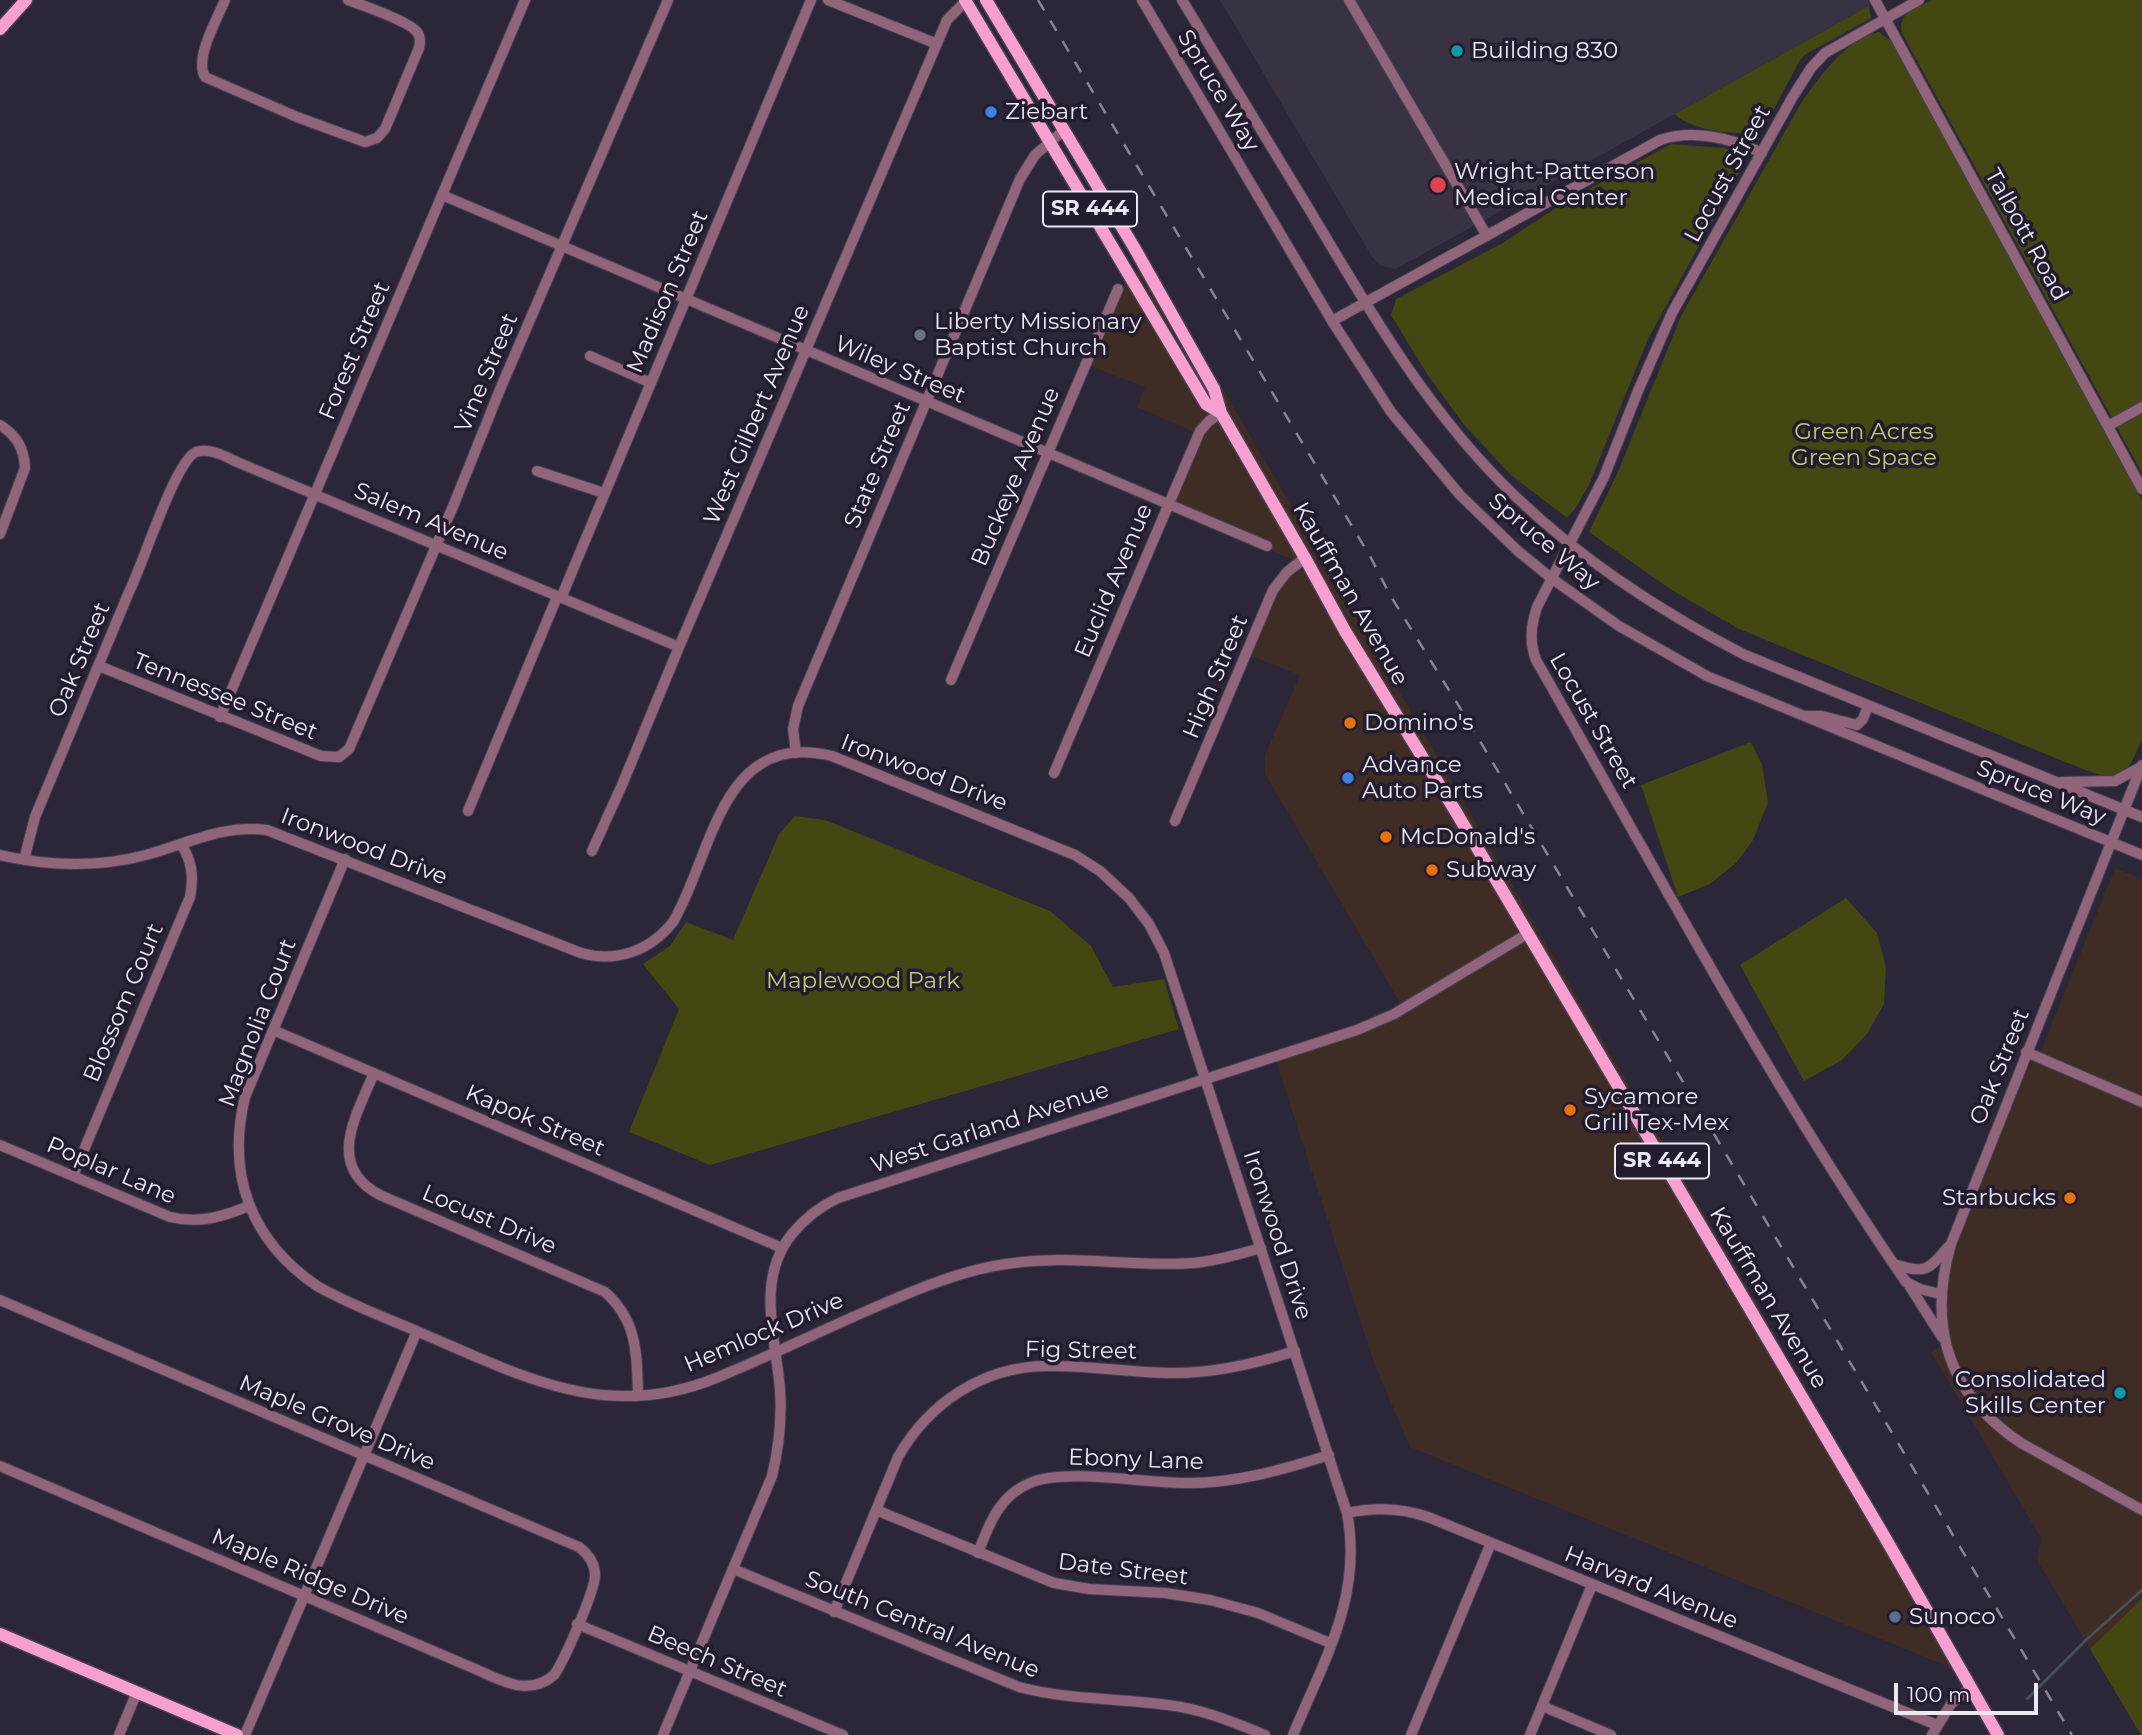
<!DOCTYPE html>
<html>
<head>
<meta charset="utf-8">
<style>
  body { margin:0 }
  #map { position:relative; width:2142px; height:1735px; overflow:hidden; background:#2b2638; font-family:Montserrat,sans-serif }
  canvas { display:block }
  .scale { position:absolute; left:1894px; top:1683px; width:144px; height:32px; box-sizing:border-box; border:4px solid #ebe8f4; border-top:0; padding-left:9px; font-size:21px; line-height:24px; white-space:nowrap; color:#ebe8f4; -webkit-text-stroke:5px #221c2e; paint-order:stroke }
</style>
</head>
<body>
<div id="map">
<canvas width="2142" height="1735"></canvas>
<div class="scale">100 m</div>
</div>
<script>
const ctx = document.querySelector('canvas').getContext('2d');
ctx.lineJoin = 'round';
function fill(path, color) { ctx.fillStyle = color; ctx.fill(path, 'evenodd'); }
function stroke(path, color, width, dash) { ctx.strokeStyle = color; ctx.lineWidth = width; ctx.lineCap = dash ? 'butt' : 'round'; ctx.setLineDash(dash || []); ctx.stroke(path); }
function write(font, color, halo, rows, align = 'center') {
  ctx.font = font + ' Montserrat,sans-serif'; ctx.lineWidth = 7; ctx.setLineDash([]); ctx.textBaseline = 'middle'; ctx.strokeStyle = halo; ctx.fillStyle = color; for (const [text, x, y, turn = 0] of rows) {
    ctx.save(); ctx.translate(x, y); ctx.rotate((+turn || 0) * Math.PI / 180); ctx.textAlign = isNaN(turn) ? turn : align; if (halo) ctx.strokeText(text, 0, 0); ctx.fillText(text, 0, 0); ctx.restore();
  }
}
fill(new Path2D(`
  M1149,262L1962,1656L1947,1666L1410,1447L1374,1363L1275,1058L1359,1032L1402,1006L1265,774V755L1300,675L1248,655L1275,592L1287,576L1291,559L1169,508L1194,432L1137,407L1145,387L1088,365L1126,280Z
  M2115,868L2142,879V1735L2037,1560L2041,1538L1931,1352L1951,1341L1946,1316L1947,1283L1956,1246L2026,1073L2042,1048Z`), '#3e2c25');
fill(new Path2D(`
  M1220,0H1880L1396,269L1381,266L1372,257Z`), '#383242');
fill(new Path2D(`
  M1933,0H2142V473L1902,33C1896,13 1918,7 1933,0Z
  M1869,6L1871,18L1806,54L1800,60L1764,128L1758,133C1737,135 1689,130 1675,114Z
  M1879,32L1891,41L2142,500V740C2137,749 2133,763 2126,770C2112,785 2083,768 2068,763L1739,629L1670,589L1589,532L1618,472L1681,316L1800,105C1816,81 1848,36 1879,32Z
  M1671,144L1724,148L1737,152L1741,159L1740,171L1648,339L1589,485L1575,509L1567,518L1511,475L1465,426L1427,374L1391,315L1396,299L1501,244L1562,204Z
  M1751,742L1762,765L1768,802L1753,840L1737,862L1710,884L1678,897L1641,785Z
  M795,816L825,820L1050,911L1091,946L1113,987L1164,979L1179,1029L710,1165L629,1132L679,1009L643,964L670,946L686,922L733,940L779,834Z
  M1846,898L1877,933L1886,967L1884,1004L1867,1034L1842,1060L1804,1081L1740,965Z
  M2142,1599V1735H2141L2090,1649Z`), '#454712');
stroke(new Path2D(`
  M2027,1699L2086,1640L2142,1590`), '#46545a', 2.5);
const minor = new Path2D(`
  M225,0C217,19 194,59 205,77L297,117L365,142L377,138L385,129L419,48C420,42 421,37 417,32C409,21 362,5 348,0
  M828,0L937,44
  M1142,0L1332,321L1391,412L1460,495L1518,551L1551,578L1619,626L1707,676L2142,855
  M1182,0C1224,70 1267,139 1309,209C1369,310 1428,413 1515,496C1584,562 1661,612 1745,655L2142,817
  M1349,0L1487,236
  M1875,0L2142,489
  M1919,0L1825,53L1811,68L1792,98L1672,313L1638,391L1604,477L1537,607C1531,626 1529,641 1536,660C1656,869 1769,1083 1906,1282L1920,1289L1940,1294
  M442,195L1267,546
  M1332,321L1660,140C1693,129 1732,138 1762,153
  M590,356L651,383
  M0,425C17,436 24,448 25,468L0,534
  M2108,426L2142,407
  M537,471L604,493
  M561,598L811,0
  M99,666L321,756L339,757L349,749L454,504L501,387L668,0
  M951,680L1118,289
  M1805,716H1822L1857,725L1863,719L1868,706
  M220,717L525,0
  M796,753L793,729L798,706L1020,179L1035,155L1063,131
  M2142,765L1951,1244C1927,1327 1948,1394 2021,1443L2142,1510
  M1054,773L1200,431L1209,421L1221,413
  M2062,782L2115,781L2141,767
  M468,811L557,597
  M1175,821L1273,590L1287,572L1305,558
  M592,851L622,785L679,647L947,20L967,0
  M0,855C48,866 97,868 146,855C186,844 224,824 267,830L581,953C616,963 650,951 673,922C713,855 720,729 832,756L1075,855L1100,871L1129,898L1149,924L1164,953L1347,1513C1363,1596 1324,1660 1293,1735
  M345,859L245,1097C226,1175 251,1241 317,1286C352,1306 392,1320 428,1336C526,1378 608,1422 716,1378C773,1355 828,1327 885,1303C920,1288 957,1273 994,1266C1063,1252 1127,1268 1194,1263C1217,1261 1239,1254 1261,1248
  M24,860L35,817L129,592C142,567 175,461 196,452C209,447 226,457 237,462L679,647
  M273,1030L782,1248
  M2026,1052L2142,1102
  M374,1073C356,1116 325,1166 380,1195L605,1292C638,1321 637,1356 638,1396
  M0,1145L170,1217C199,1224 222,1217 249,1206
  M73,1176L190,897C194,877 192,861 181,844
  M1894,1264C1925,1274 1928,1271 1948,1247
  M1907,1282L1942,1337
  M0,1300L579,1547C588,1554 595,1563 595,1575C595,1591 564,1661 554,1675C528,1698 499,1679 473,1668L0,1466
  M876,1510L1054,1583L1089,1589L1165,1593L1210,1600L1258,1613L1330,1643
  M1347,1513C1375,1507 1401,1508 1428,1517L1937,1725
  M978,1553C989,1524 999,1496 1030,1483C1065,1468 1143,1483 1184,1483C1233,1484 1282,1470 1329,1455
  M733,1569L1019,1687C1068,1700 1118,1698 1168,1705C1202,1709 1233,1722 1265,1735
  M834,1612L898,1457C929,1403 982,1367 1046,1366C1089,1365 1131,1373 1174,1373C1216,1373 1255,1364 1295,1351
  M577,1624L843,1735
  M1542,1706L1611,1735
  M119,1735L137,1692
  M245,1735L417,1331
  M663,1735L772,1476C779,1447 782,1419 780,1390C776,1337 755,1280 792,1234C805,1218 819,1207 838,1198L1357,1030L1394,1014L1527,934
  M1411,1735L1491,1543
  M1530,1735L1592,1585
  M1932,1735L1951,1704L1970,1688`);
const major = new Path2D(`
  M965,0L1206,404L1221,413
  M986,0L1135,249L1214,389L1221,413L1305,558L1345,631L1456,812L1883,1534L1998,1735
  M0,29L26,0
  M0,1634L237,1735`);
stroke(minor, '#464152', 12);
stroke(major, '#464152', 15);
stroke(minor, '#90657c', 10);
stroke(major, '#f79fcf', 12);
stroke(new Path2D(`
  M1038,0L1371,558L1390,595L1465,716L2072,1735`), '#888493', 2.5, [12, 12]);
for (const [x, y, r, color] of [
  [1457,51,7,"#0f9aa8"],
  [991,112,7,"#3f7fe0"],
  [1438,185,9,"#e0444e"],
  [920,335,7,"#6b7280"],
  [1350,723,7,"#e8710a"],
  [1348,778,7,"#3f7fe0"],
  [1386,837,7,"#e8710a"],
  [1432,870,7,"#e8710a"],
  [1570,1110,7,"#e8710a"],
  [2070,1198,7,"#e8710a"],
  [2120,1393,7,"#0f9aa8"],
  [1895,1617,7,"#5c6f8a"]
]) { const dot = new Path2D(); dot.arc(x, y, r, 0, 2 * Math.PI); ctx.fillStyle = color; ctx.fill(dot); stroke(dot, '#221c2e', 2.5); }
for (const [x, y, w] of [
  [1090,209,94],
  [1662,1161,94]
]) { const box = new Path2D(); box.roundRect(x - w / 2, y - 17.5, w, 35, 5); ctx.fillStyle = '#221c2e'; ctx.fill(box); stroke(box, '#ebe8f4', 2); }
write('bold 21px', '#ebe8f4', null, [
  ["SR 444",1090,209],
  ["SR 444",1662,1161]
]);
write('23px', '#ebe8f4', '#221c2e', [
  ["Building 830",1471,51],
  ["Ziebart",1005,112],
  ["Wright-Patterson",1454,172],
  ["Medical Center",1454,198],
  ["Liberty Missionary",934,322],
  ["Baptist Church",934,348],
  ["Domino's",1364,723],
  ["Advance",1362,765],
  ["Auto Parts",1362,791],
  ["McDonald's",1400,837],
  ["Subway",1446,870],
  ["Sycamore",1584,1097],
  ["Grill Tex-Mex",1584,1123],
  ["Starbucks",2056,1198,"right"],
  ["Consolidated",2106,1380,"right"],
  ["Skills Center",2106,1406,"right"],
  ["Sunoco",1909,1617]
], 'left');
write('23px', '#ebe8f4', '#221c2e', [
  ["Spruce Way",1218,91,59],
  ["Locust Street",1728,174,-61],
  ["Talbott Road",2026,235,61],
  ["Madison Street",668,292,-67],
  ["Forest Street",355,351,-67],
  ["Wiley Street",900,370,23],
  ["Vine Street",487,373,-67],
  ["West Gilbert Avenue",757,415,-67],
  ["State Street",878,465,-67],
  ["Buckeye Avenue",1016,477,-67],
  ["Salem Avenue",431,522,23],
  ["Spruce Way",1544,542,40],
  ["Euclid Avenue",1114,581,-67],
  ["Kauffman Avenue",1350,594,60],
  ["Oak Street",80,660,-67],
  ["High Street",1216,677,-67],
  ["Tennessee Street",225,697,22],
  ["Locust Street",1593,721,60],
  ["Ironwood Drive",924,773,21],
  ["Spruce Way",2041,793,22],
  ["Ironwood Drive",364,847,21],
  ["Blossom Court",124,1003,-67],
  ["Magnolia Court",258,1023,-69],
  ["Oak Street",2000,1067,-68],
  ["Kapok Street",535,1121,23],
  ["West Garland Avenue",990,1128,-18],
  ["Poplar Lane",111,1171,23],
  ["Locust Drive",489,1220,23],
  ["Ironwood Drive",1277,1235,72],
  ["Kauffman Avenue",1768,1298,59],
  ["Hemlock Drive",764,1333,-23],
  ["Fig Street",1081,1351,1],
  ["Maple Grove Drive",337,1423,23],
  ["Ebony Lane",1136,1460,2],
  ["Date Street",1123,1570,7],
  ["Maple Ridge Drive",310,1577,23],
  ["Harvard Avenue",1651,1588,22],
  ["South Central Avenue",922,1625,22],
  ["Beech Street",717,1662,23]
]);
write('23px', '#c2c770', '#221c2e', [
  ["Green Acres",1864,432],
  ["Green Space",1864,458],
  ["Maplewood Park",863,981]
]);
</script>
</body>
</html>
